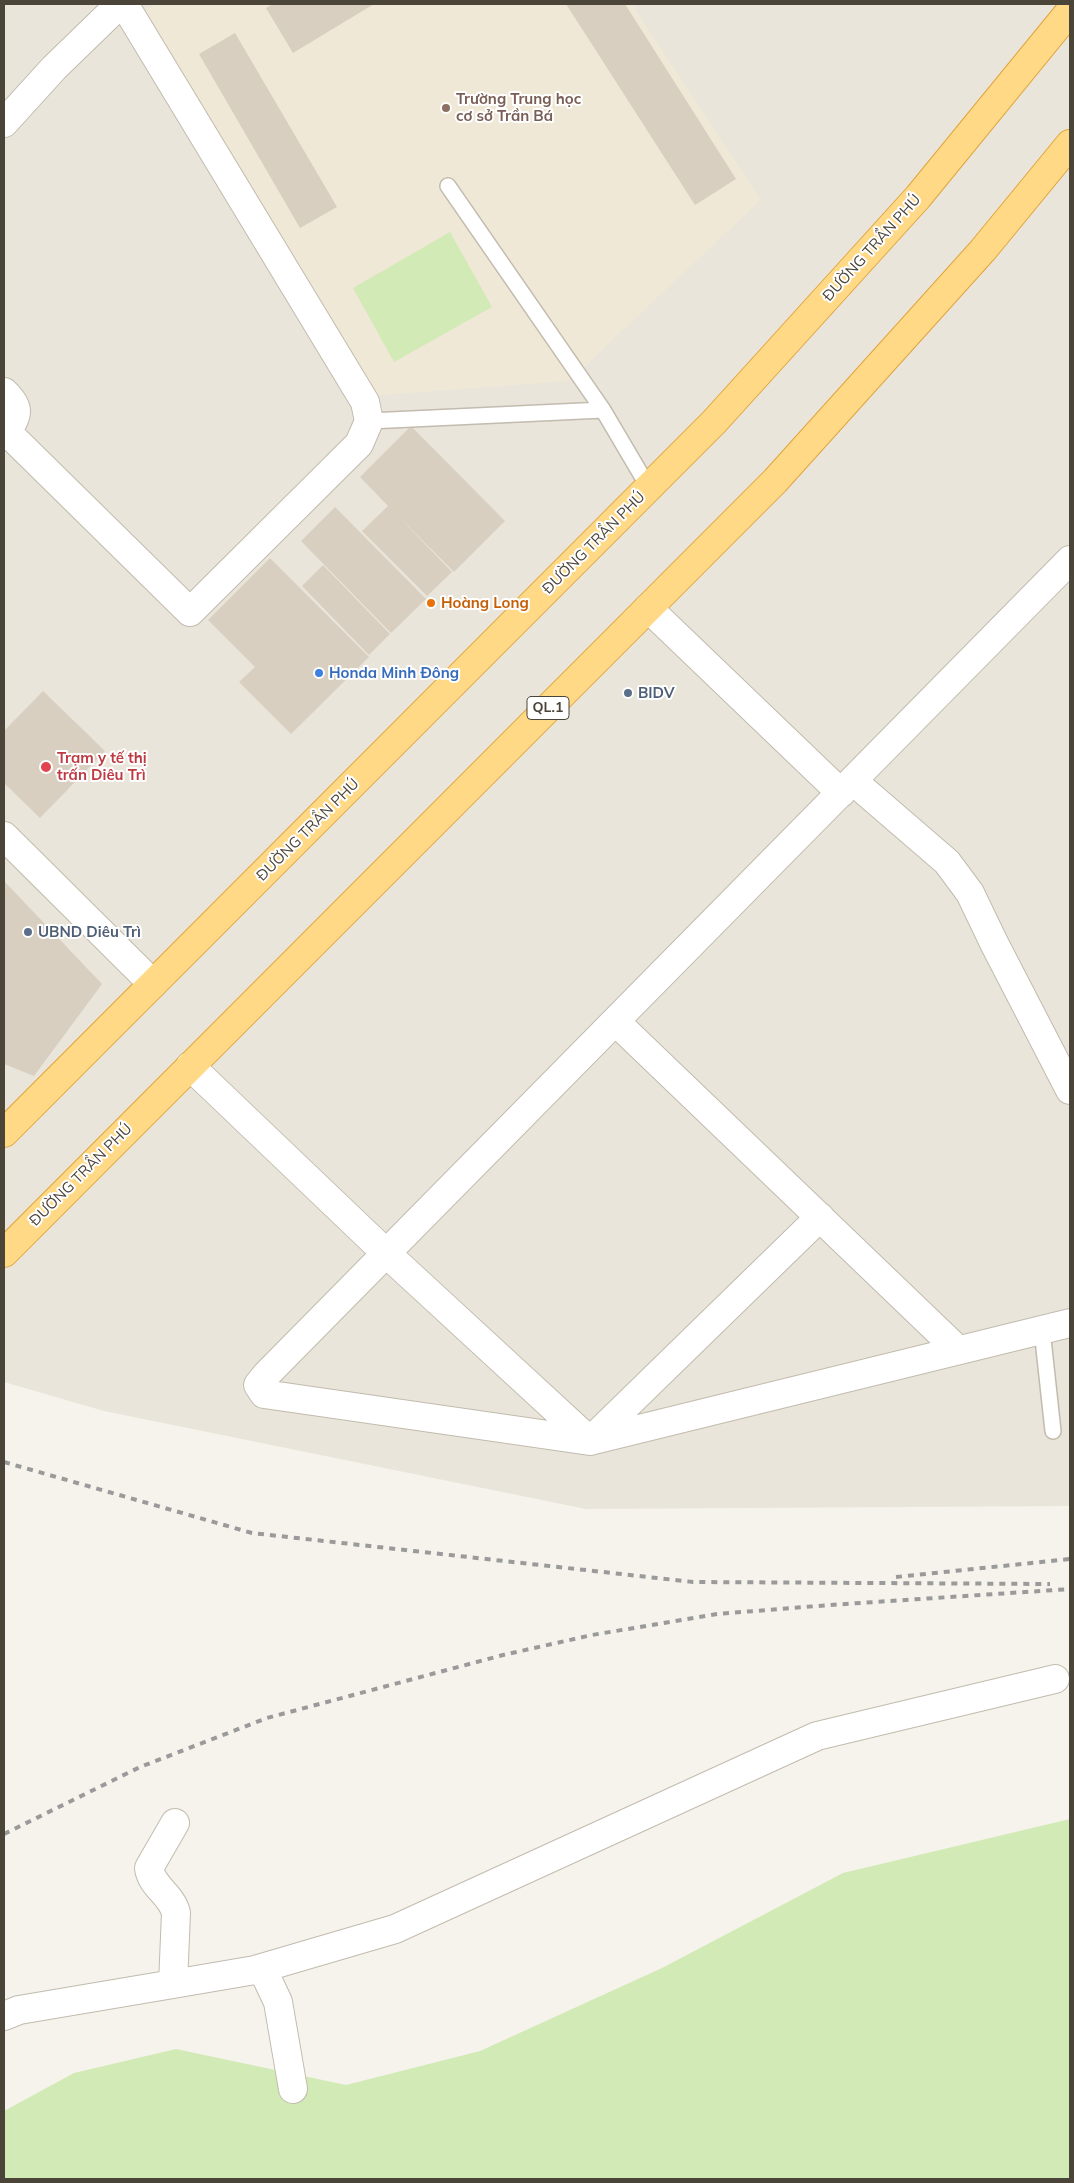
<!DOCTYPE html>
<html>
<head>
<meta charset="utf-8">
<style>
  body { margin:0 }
  #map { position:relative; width:1074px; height:2183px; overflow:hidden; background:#f6f3ec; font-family:Mulish,sans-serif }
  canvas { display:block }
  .frame { position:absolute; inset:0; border:5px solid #4b4439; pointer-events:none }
</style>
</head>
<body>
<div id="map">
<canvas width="1074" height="2183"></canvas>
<div class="frame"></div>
</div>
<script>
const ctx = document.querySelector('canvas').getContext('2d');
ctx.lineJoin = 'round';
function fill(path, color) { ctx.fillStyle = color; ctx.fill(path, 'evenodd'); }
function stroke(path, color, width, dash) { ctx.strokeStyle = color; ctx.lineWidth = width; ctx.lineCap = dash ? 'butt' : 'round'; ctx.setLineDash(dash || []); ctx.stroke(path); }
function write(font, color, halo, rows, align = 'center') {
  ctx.font = font + ' Mulish,sans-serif'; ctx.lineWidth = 4; ctx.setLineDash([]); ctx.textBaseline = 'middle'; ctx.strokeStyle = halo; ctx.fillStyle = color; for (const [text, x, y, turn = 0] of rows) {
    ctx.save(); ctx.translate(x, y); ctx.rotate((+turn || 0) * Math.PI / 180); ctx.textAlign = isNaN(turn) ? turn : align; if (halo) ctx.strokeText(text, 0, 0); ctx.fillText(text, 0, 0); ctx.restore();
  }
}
fill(new Path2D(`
  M4,4H1070V1506L586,1509L104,1411L4,1382Z`), '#eae5da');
fill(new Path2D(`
  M156,4H632L761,200L569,381L366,396L137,16Z`), '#efe8d6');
fill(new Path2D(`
  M450,232L492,307L394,362L353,288Z
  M1070,1819V2179H4V2111L74,2073L176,2049L346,2085L480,2051L662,1968L843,1873Z`), '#d2eab5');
fill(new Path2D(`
  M273,4H374L293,53L266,8Z
  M566,4H625L736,179L695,205Z
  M235,33L337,207L300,228L199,54Z
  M411,426L505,521L454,572L397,515L452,572L427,596L362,531L388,506L360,477Z
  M335,507L426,599L391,633L301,541Z
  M270,558L369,657L291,734L239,682L255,667L208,620Z
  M323,565L390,634L369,655L302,586Z
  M43,691L105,751L40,818L4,783V731Z
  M4,881L102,984L34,1076L4,1064Z`), '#d8cfc1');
const service = new Path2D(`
  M448,186L603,410L649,488
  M369,421L603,410
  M1042,1330L1053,1431`);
const minor = new Path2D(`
  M4,123L54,68L120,4
  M4,392C21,408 18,414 7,432
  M4,436L7,432L190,612L359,444L369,421L365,402L124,4
  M1070,560L266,1375L258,1385L264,1394L590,1441L1070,1323
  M648,608L841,793
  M853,781L947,862L970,893L994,943L1070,1090
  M4,836L153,984
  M616,1022L958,1350
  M190,1066L387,1254L590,1441L820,1217
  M262,1968L278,2002L293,2089
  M173,1984L255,1970L395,1929L817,1736L1055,1679
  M4,2016L19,2010L173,1984L176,1913C172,1895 151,1886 149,1868L175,1823`);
const trunk = new Path2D(`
  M4,1133L714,422L918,197L1070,11
  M4,1253L775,481L983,250L1070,144`);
stroke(service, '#c2bbae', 18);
stroke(minor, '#c2bbae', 30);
stroke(trunk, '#e0a43c', 30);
stroke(service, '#fff', 15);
stroke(minor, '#fff', 28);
stroke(trunk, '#ffd985', 28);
stroke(new Path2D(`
  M4,1462L252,1533L693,1582L1050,1584
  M896,1577L1070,1559
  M4,1834L140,1767L267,1718L503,1655L592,1635L717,1614L830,1605L1070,1589`), '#9a9a9a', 4, [6, 6]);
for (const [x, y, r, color] of [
  [446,108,5,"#8d6e63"],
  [431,603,5,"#e8710a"],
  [319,673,5,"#3f7fe0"],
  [628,693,5,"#5c6f8a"],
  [46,767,6,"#e0444e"],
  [28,932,5,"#5c6f8a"]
]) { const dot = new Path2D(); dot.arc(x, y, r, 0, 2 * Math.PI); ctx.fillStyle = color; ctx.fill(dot); stroke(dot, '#fff', 2); }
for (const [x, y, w] of [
  [548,708,42]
]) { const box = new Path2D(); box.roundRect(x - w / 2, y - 11.5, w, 23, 4); ctx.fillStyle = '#fff'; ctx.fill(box); stroke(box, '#4b4439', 1); }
write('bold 14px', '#4b4439', null, [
  ["QL.1",548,708]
]);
write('bold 15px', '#785e54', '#fff', [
  ["Trường Trung học",456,99],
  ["cơ sở Trần Bá",456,116]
], 'left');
write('15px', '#4b4439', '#fff', [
  ["ĐƯỜNG TRẦN PHÚ",872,248,-48],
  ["ĐƯỜNG TRẦN PHÚ",594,543,-45],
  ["ĐƯỜNG TRẦN PHÚ",308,830,-45],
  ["ĐƯỜNG TRẦN PHÚ",81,1175,-45]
]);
write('bold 15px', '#c56008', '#fff', [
  ["Hoàng Long",441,603]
], 'left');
write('bold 15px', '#366cbe', '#fff', [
  ["Honda Minh Đông",329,673]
], 'left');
write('bold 15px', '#4e5e75', '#fff', [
  ["BIDV",638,693],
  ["UBND Diêu Trì",38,932]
], 'left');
write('bold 15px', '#be3a42', '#fff', [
  ["Trạm y tế thị",57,758],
  ["trấn Diêu Trì",57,775]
], 'left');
</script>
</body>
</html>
